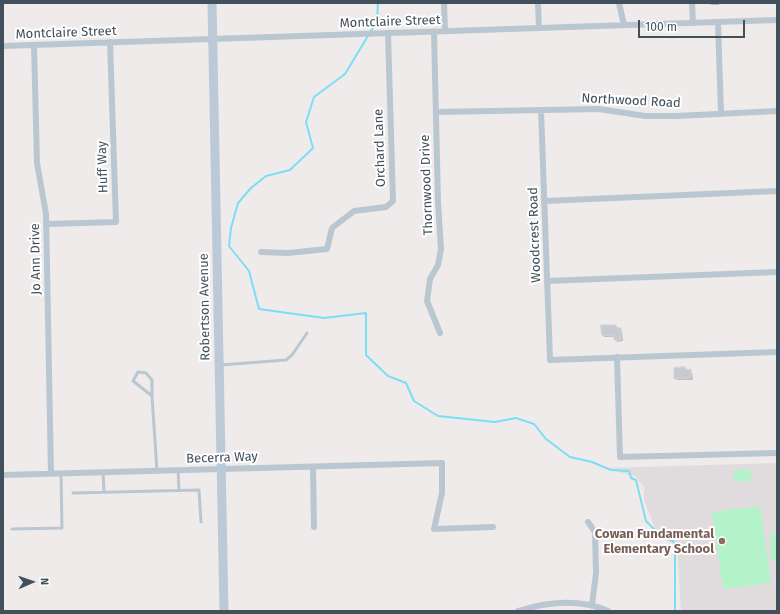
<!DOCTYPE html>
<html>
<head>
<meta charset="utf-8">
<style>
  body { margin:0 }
  #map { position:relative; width:780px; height:614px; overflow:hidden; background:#efebeb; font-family:"Fira Sans",sans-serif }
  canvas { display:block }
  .frame { position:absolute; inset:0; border:4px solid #42505b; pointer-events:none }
  .north { position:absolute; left:12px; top:562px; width:40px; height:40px; -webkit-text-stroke:3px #fff; paint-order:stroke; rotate:88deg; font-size:11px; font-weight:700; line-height:16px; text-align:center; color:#42505b }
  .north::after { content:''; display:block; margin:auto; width:14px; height:18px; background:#42505b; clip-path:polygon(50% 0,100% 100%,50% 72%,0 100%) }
  .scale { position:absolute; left:638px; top:20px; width:107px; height:18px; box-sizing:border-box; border:2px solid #42505b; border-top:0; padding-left:5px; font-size:12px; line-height:14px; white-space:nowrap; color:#42505b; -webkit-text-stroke:3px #fff; paint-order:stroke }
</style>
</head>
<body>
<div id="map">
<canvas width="780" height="614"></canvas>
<div class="frame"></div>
<div class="north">N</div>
<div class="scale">100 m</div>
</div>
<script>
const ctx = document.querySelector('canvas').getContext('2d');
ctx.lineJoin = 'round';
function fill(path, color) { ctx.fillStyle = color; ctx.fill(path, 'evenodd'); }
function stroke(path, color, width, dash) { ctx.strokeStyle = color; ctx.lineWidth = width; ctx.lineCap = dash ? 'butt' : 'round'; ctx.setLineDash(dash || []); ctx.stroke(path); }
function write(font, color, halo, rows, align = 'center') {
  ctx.font = font + ' "Fira Sans",sans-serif'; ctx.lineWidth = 4; ctx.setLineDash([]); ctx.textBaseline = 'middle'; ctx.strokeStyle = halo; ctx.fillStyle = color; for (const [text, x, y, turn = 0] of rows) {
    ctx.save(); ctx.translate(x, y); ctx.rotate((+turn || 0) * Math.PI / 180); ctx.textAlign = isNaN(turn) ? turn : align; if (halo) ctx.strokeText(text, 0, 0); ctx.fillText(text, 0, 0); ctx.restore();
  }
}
fill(new Path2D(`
  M777,463V611H681L677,546L658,536L644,500V487L636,477L606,468Z`), '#e0dcdd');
fill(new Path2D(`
  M750,469L751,481L734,482V470Z
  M760,506L771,583L723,589L712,512Z
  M771,533H777V560L770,561Z`), '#b4f3ca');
fill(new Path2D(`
  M719,3V5H711L709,3Z
  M616,326L622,331L623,341L617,342L615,337H604L603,335Z
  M685,368L692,372L693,380H677L675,378Z`), '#0003');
stroke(new Path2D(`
  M378,3L377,21L345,74L314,97L306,122L313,148L290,170L266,176L251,188L238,203L231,228L229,246L249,271L259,309L324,318L366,313V355L388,376L406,383L414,401L438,416L495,422L516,418L534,424L546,439L570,457L592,462L611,470L629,471L631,478L636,480L646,521L660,535L673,541L675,545V611`), '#7cdef4', 2);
const building = new Path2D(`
  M601,325H616V328H621V340H614V336L602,335Z
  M685,367V370L691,369V378L674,379V368Z`);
fill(building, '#c7cbd1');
stroke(building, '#cfd2d8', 1);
stroke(new Path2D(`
  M221,365L286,360L292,355L307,333
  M152,396V380L146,373L138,372L133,381L152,396L157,471
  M178,470L179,490
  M103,473L104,492
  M73,493L199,490L201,522
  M12,529L62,528L61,474`), '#bac7d0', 3);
stroke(new Path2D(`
  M444,3L445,31
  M538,3L539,28
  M619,3L624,25
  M692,3L693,23
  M718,22L721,114
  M434,32L438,202L441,249L438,265L430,279L427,301L440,333
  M34,45L37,163L46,214L51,474
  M3,46L777,20
  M541,110L550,360L777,352
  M436,112L599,109L645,116H677L777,111
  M544,201L777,191
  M47,224L116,222L110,42
  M261,252L288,253L327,249L332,228L354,211L386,207L393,201L388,33
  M547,281L777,272
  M617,357L620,457L777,453
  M313,467L314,527
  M3,475L442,463V493L434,529L493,527
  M588,522L595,532L596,573L592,605
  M518,611C547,602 579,598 608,611`), '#bac7d0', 6);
stroke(new Path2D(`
  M212,3L224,611`), '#bccad8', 9);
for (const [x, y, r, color] of [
  [722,541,4,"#8d6e63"]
]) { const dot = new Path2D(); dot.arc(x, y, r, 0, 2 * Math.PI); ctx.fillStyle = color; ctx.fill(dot); stroke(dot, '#fff', 1.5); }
write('13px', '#42505b', '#fff', [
  ["Montclaire Street",390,22,-2],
  ["Montclaire Street",66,33,-2],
  ["Northwood Road",631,101,3],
  ["Orchard Lane",380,148,-92],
  ["Huff Way",103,167,-92],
  ["Thornwood Drive",427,185,-92],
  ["Woodcrest Road",535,235,-92],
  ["Jo Ann Drive",36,259,-91],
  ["Robertson Avenue",205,307,-91],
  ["Becerra Way",222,458,-2]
]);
write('bold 13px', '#785e54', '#fff', [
  ["Cowan Fundamental",714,534],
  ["Elementary School",714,549]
], 'right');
</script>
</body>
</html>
